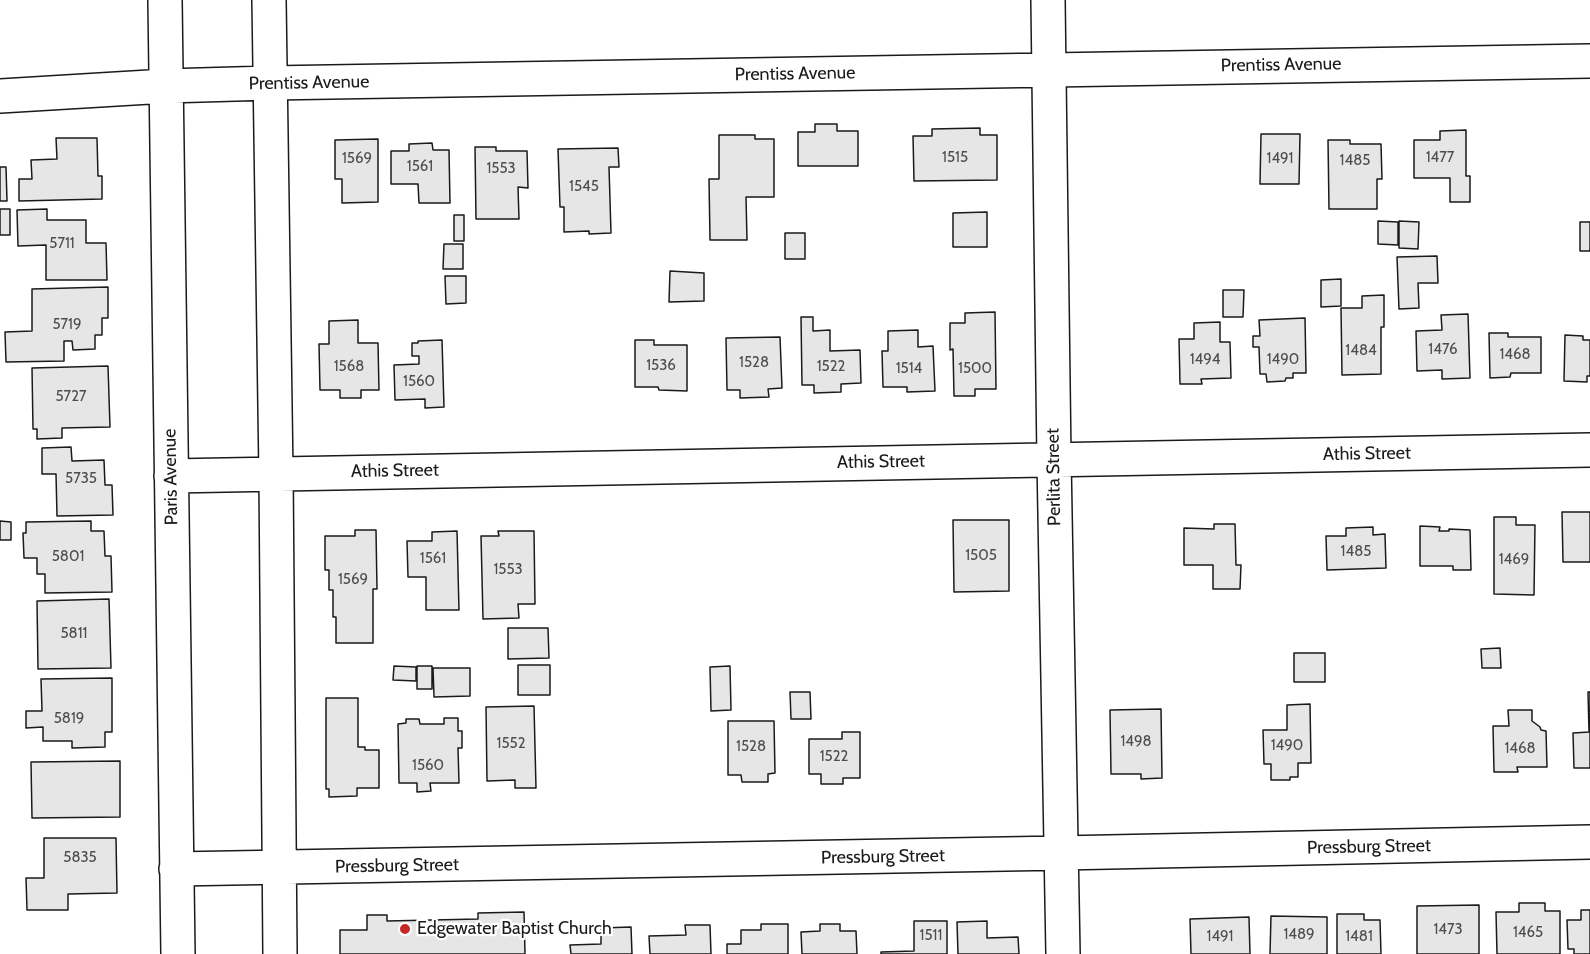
<!DOCTYPE html>
<html>
<head>
<meta charset="utf-8">
<style>
  body { margin:0 }
  canvas { display:block; background:#fff }
</style>
</head>
<body>
<canvas width="1590" height="954"></canvas>
<script>
const ctx = document.querySelector('canvas').getContext('2d');
ctx.lineJoin = 'round';
function fill(path, color) { ctx.fillStyle = color; ctx.fill(path, 'evenodd'); }
function stroke(path, color, width, dash) { ctx.strokeStyle = color; ctx.lineWidth = width; ctx.lineCap = dash ? 'butt' : 'round'; ctx.setLineDash(dash || []); ctx.stroke(path); }
function write(font, color, halo, rows, align = 'center') {
  ctx.font = font + ' Cabin,sans-serif'; ctx.lineWidth = 4.5; ctx.setLineDash([]); ctx.textBaseline = 'middle'; ctx.strokeStyle = halo; ctx.fillStyle = color; for (const [text, x, y, turn = 0] of rows) {
    ctx.save(); ctx.translate(x, y); ctx.rotate((+turn || 0) * Math.PI / 180); ctx.textAlign = isNaN(turn) ? turn : align; if (halo) ctx.strokeText(text, 0, 0); ctx.fillText(text, 0, 0); ctx.restore();
  }
}
const building = new Path2D(`
  M815,124H837V131H858V166H798V132H815Z
  M980,128V135H997V180L914,181L913,136H932V129Z
  M1466,130V176H1470V202H1450V178H1414V140H1440V131Z
  M1261,134H1300L1299,184H1260Z
  M719,135H755V139H774V197H746L747,240H710L709,179H719Z
  M56,138H97L98,176H102V199L19,201V179H32L31,160L57,159Z
  M378,139V202L342,203V179H335V140Z
  M1328,140H1350V144H1381L1382,179H1377V209H1329Z
  M432,143L433,150H449L450,203H419L418,184H391V151H409V144Z
  M475,147H496V151H527L528,188L518,187L519,219H476Z
  M618,148L619,167H609L611,233L589,234V231L564,232V207H560L558,149Z
  M0,167H6L7,201H0Z
  M0,209H10V235H0Z
  M47,209V220H86V243H106L107,280H46V245L18,246L17,210Z
  M987,212V247H953V213Z
  M454,215H464V241H454Z
  M1378,221L1398,222V245L1378,244Z
  M1399,221L1419,222L1418,249L1399,248Z
  M1580,222H1590V251H1580Z
  M785,233H805V259H785Z
  M444,244H463V269H443Z
  M1437,256L1438,283H1418L1419,308L1399,309L1397,257Z
  M670,271L704,273V301L669,302Z
  M445,276H466V303L446,304Z
  M1341,279V306L1321,307V280Z
  M108,287V318H102V335H95V349L73,350L72,341H64V361L6,362L5,332L32,331V289Z
  M1223,290H1244L1243,317H1223Z
  M1384,295V327H1381V374L1342,375L1341,308H1362V296Z
  M995,312L996,389H975V396H954L953,349L950,350V323H965V313Z
  M1468,314L1470,378L1442,379V370L1417,371L1416,331L1442,330L1441,315Z
  M801,317H813V331L830,330V351L860,350L861,383L841,384V392L814,393V385H802Z
  M1305,318L1306,373H1293V378H1286L1285,381L1267,382L1266,374H1260L1259,347H1253V336H1260L1259,320Z
  M358,320V343H378L379,390H361V398H340V390H320L319,344H329V321Z
  M1220,322V342H1230L1231,378L1201,379L1202,384H1180L1179,339H1194V323Z
  M918,330V347L933,346L935,391L907,392V387H883L882,351H888V331Z
  M1489,333H1508V337H1541V373H1511L1510,377L1490,378Z
  M1565,335L1583,336V340H1590V376H1587V382L1564,381Z
  M780,337L782,388L768,389L769,397L740,398V390H727L726,338Z
  M442,340L444,407L425,408V399L395,400L394,365L419,364V356H412V343H418V341Z
  M635,340H654V345H687V391L659,390L658,387H635Z
  M108,366L110,427L62,428V438L37,439V429H33L32,368Z
  M71,447L72,461L104,460L105,485H112L113,515L57,516L56,474H42V448Z
  M1562,512H1590V562H1563Z
  M1494,517H1516V525H1535L1534,595L1494,594Z
  M953,520H1009V591L954,592Z
  M0,521L11,522V540H0Z
  M91,521V531H104L105,556H111L112,592L45,593V574H37V558H24L23,533H26V522Z
  M1214,524H1235L1236,565H1241L1240,589H1213V565H1184V528L1214,529Z
  M1420,526L1440,527L1439,531H1449V529L1470,530L1471,570H1453V566H1420Z
  M1373,527V535L1385,534L1386,568L1327,570L1326,536H1346V528Z
  M355,530H376L377,589H373V643H336V617H333V590H329V570H325V536H355Z
  M457,531L459,610H426V577H408L407,541H432V532Z
  M498,531H534L535,604H518L519,618L483,619L481,536H499Z
  M109,599L111,668L38,669L37,601Z
  M508,628H548L549,658L508,659Z
  M1500,648L1501,668H1482L1481,649Z
  M1294,653H1325V682H1294Z
  M518,665H550V695H518Z
  M394,666L416,667V681L393,680Z
  M417,666H432V689H417Z
  M730,666L731,710L711,711L710,667Z
  M433,668H470V696L434,697Z
  M112,678V732H105V747L72,748V741H43V727L26,728V711H42L41,679Z
  M790,692H810L811,719H791Z
  M1588,692H1590V768H1574L1573,733L1589,732Z
  M326,698H358V747H365V750H379V788H357V796L329,797V789H326Z
  M1310,704L1311,763H1298V777H1290V780H1271V764H1264L1263,730H1287V705Z
  M534,706L536,788H515V780L487,781L486,707Z
  M1161,709L1162,778L1141,779V774H1111L1110,710Z
  M1508,710H1532V721L1540,727L1541,730L1546,731L1547,767H1517L1518,772H1494L1493,726H1509Z
  M444,718H458V731H462V748H458L459,783H430L431,791L417,792V783H399L398,724L406,723V719H419L420,724H444Z
  M728,721H774L775,773L768,774V782H742L741,775H728Z
  M842,732H860V778H843V784H821V774H809V739H842Z
  M120,761V817L32,818L31,762Z
  M44,838H116L117,893L68,894V910H27L26,878H44Z
  M1519,903H1545V911H1560V954H1497L1496,912H1519Z
  M1479,905V954H1417V906Z
  M1581,910H1590V954H1574V949H1568L1567,920H1581Z
  M524,912L525,954H340V930H367V915H387V921L478,919V913Z
  M1337,914H1364V920H1380L1381,954H1337Z
  M1271,916L1327,917V954H1270Z
  M1249,917L1250,954H1191L1190,919Z
  M914,921H947V954H881V952L914,951Z
  M987,921V938L1018,937L1019,954H958L957,922Z
  M761,924H788V954H727V944H741V930H761Z
  M820,924H840V931H856L857,954H802L801,932L820,931Z
  M685,925H710L711,954H650L649,936L686,935Z
  M631,927L632,954H571L570,945L601,944V928Z`);
fill(building, '#e6e6e6');
stroke(building, '#1a1a1a', 1.5);
const minor = new Path2D(`
  M165,0L178,954
  M269,0L276,474L280,954
  M1048,0L1054,459L1063,954
  M0,96L166,86L270,83L1590,61
  M171,476L1590,450
  M176,869L1061,853L1590,842`);
stroke(minor, '#1a1a1a', 36);
stroke(minor, '#fff', 33);
for (const [x, y, r, color] of [
  [405,929,6,"#c62828"]
]) { const dot = new Path2D(); dot.arc(x, y, r, 0, 2 * Math.PI); ctx.fillStyle = color; ctx.fill(dot); stroke(dot, '#fff', 2); }
write('15px', '#4d4d4d', null, [
  ["1515",955,158],
  ["1477",1440,158],
  ["1569",357,159],
  ["1491",1280,159],
  ["1485",1355,161],
  ["1561",420,167],
  ["1553",501,169],
  ["1545",584,187],
  ["5711",62,244],
  ["5719",67,325],
  ["1476",1443,350],
  ["1484",1361,351],
  ["1468",1515,355],
  ["1494",1205,360],
  ["1490",1283,360],
  ["1528",754,363],
  ["1536",661,366],
  ["1568",349,367],
  ["1522",831,367],
  ["1514",909,369],
  ["1500",975,369],
  ["1560",419,382],
  ["5727",71,397],
  ["5735",81,479],
  ["1485",1356,552],
  ["1505",981,556],
  ["5801",68,557],
  ["1561",433,559],
  ["1469",1514,560],
  ["1553",508,570],
  ["1569",353,580],
  ["5811",74,634],
  ["5819",69,719],
  ["1498",1136,742],
  ["1552",511,744],
  ["1490",1287,746],
  ["1528",751,747],
  ["1468",1520,749],
  ["1522",834,757],
  ["1560",428,766],
  ["5835",80,858],
  ["1473",1448,930],
  ["1465",1528,933],
  ["1489",1299,935],
  ["1511",931,936],
  ["1491",1220,937],
  ["1481",1359,937]
]);
write('18px', '#1a1a1a', '#fff', [
  ["Prentiss Avenue",1281,65,-1],
  ["Prentiss Avenue",795,74,-1],
  ["Prentiss Avenue",309,83,-1],
  ["Athis Street",1367,454,-1],
  ["Athis Street",881,462,-1],
  ["Athis Street",395,471,-1],
  ["Paris Avenue",171,477,-91],
  ["Perlita Street",1054,477,-91],
  ["Pressburg Street",1369,847,-1],
  ["Pressburg Street",883,857,-1],
  ["Pressburg Street",397,866,-1]
]);
write('18px', '#1a1a1a', '#fff', [
  ["Edgewater Baptist Church",417,929]
], 'left');
</script>
</body>
</html>
